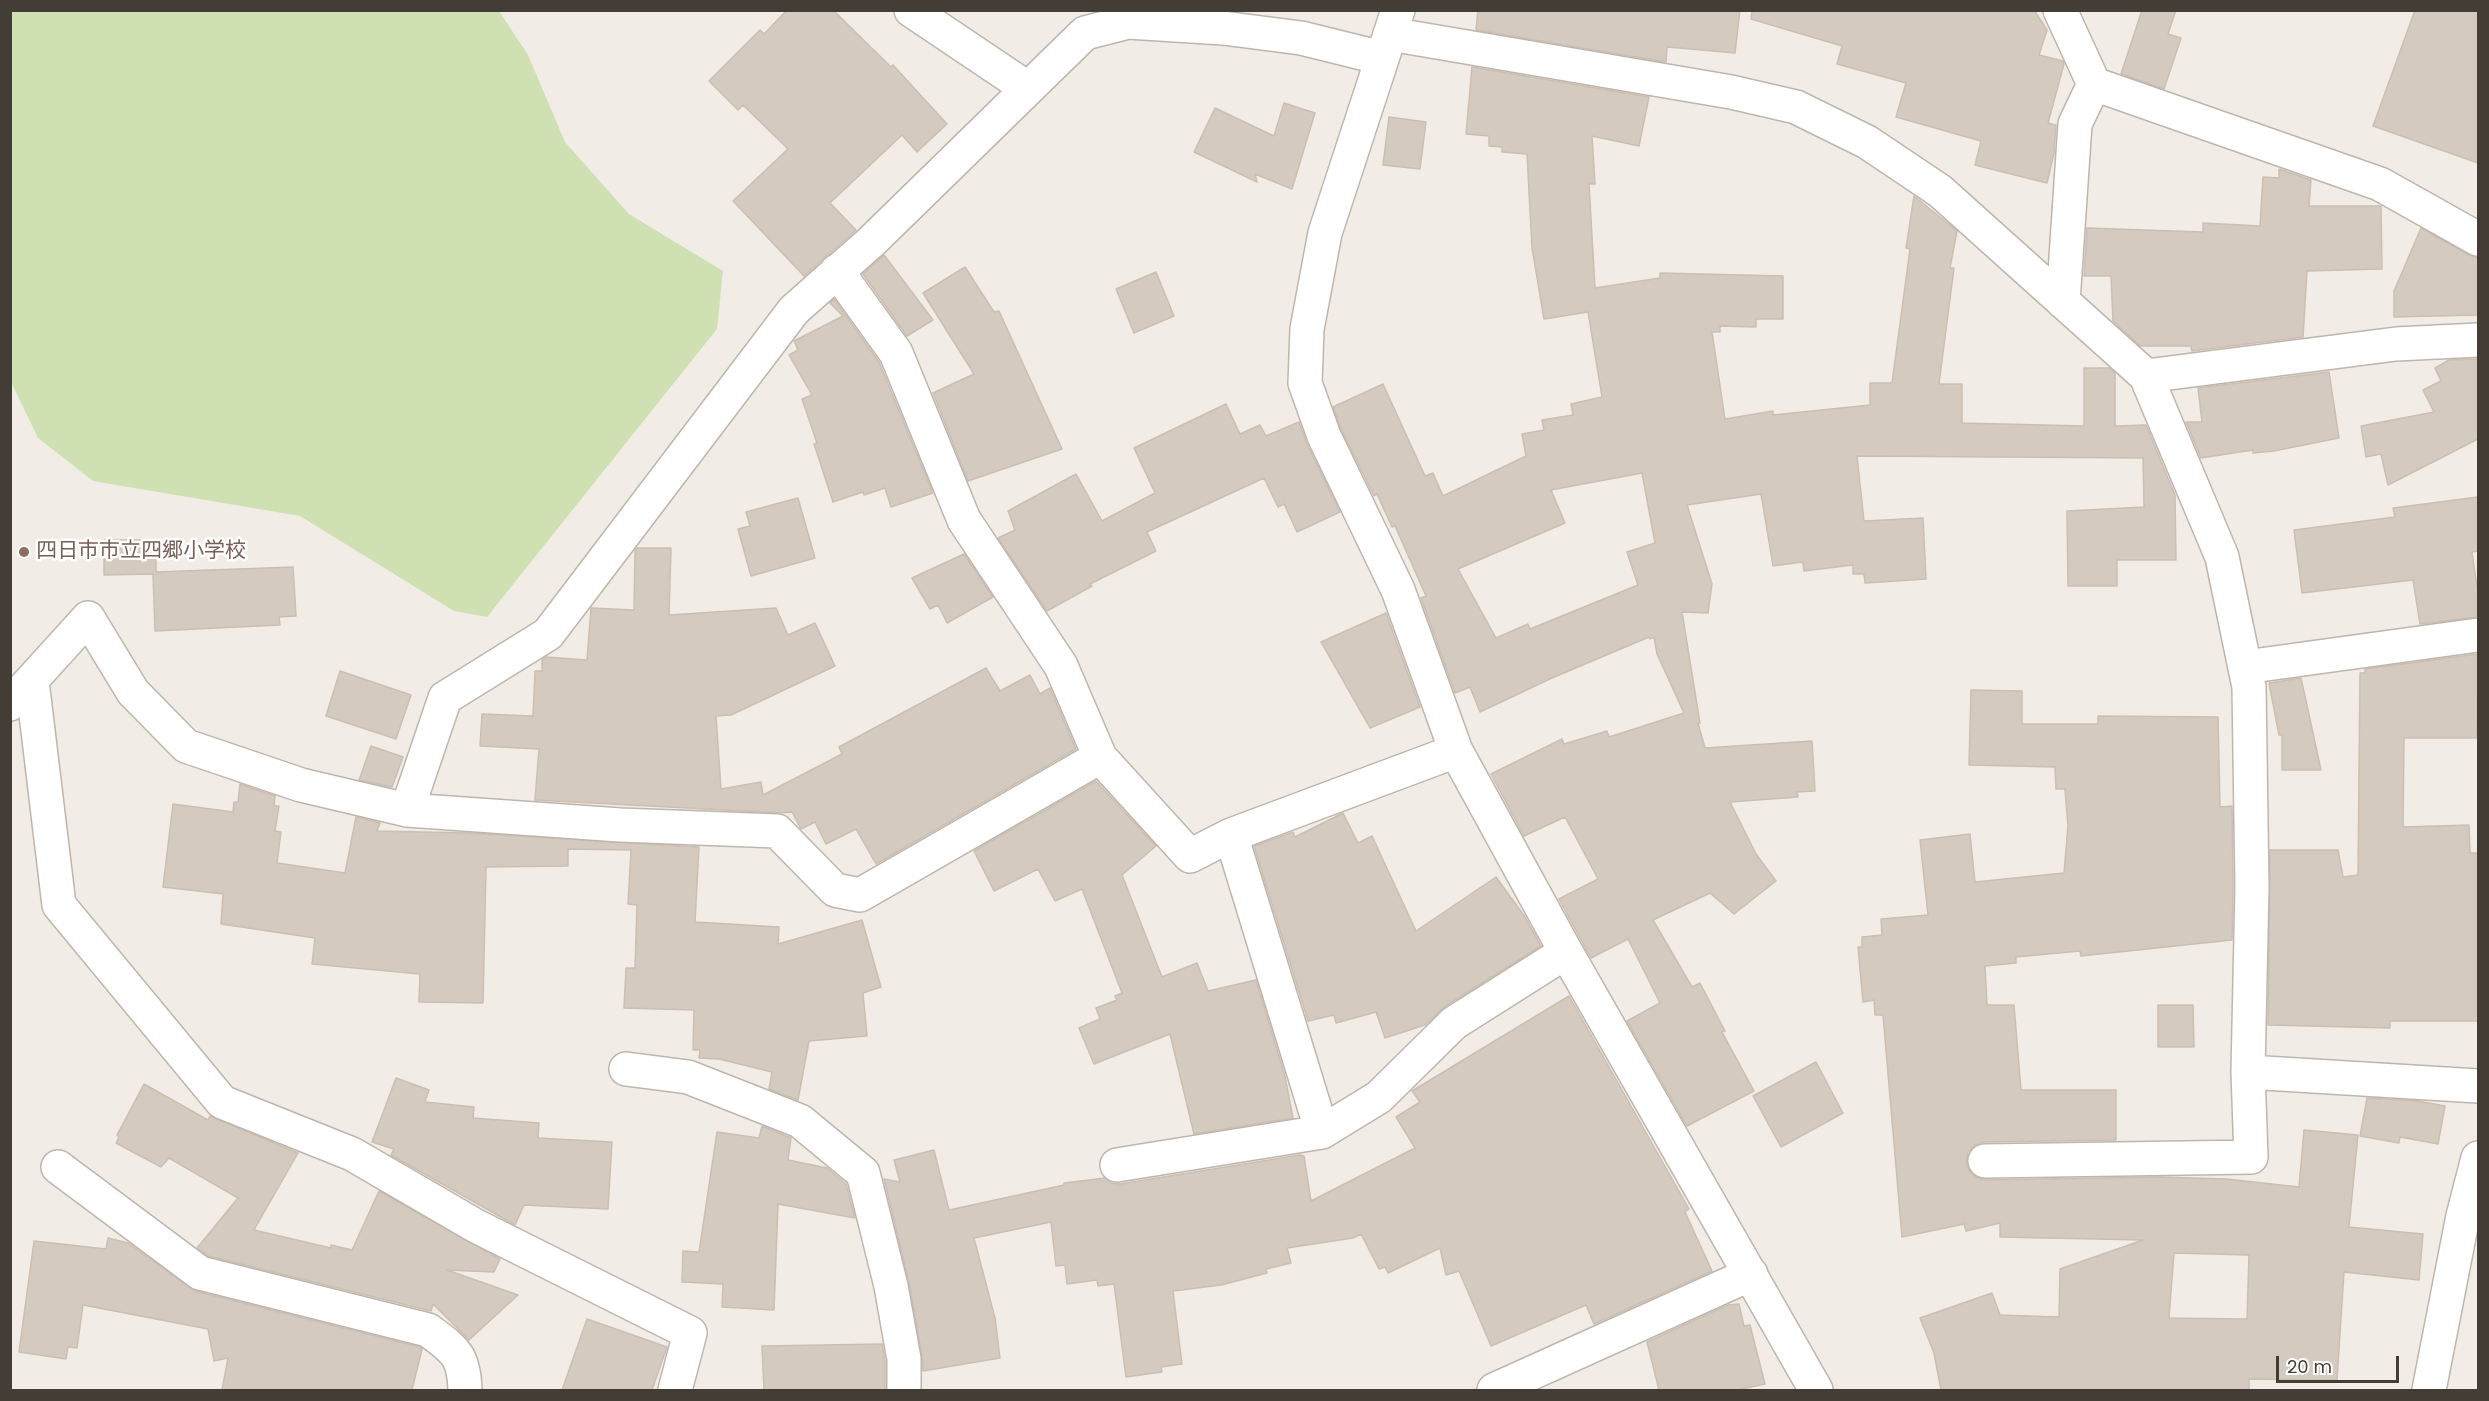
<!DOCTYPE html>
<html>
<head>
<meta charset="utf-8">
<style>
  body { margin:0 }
  #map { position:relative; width:2489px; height:1401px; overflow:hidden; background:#f1ede6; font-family:Poppins,sans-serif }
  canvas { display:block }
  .frame { position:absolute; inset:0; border:12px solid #433d36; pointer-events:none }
  .scale { position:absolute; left:2276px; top:1356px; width:123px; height:27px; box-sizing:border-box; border:3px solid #433d36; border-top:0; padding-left:8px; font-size:18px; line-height:21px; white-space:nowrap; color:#433d36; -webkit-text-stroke:4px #fff; paint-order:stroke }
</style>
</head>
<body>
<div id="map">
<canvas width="2489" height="1401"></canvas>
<div class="frame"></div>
<div class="scale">20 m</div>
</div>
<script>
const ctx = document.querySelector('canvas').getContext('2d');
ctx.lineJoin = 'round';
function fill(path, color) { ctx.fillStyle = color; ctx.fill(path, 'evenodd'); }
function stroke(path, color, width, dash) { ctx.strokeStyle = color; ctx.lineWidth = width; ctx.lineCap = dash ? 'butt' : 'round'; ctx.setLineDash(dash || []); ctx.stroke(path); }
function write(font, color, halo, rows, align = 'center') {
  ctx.font = font + ' Poppins,"Noto Sans JP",sans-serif'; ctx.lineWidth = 5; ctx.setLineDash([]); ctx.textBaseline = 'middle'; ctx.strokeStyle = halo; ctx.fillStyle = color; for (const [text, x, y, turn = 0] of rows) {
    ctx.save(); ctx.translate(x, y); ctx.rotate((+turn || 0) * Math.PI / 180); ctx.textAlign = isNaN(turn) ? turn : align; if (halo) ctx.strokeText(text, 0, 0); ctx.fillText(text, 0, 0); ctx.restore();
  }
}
fill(new Path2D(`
  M11,10L499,11L528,55L565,142L629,214L723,271L717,329L487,617L454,611L300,516L93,481L38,438L11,382Z`), '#cfe1b3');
const building = new Path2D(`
  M787,10H833L891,67L893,65L947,124L917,152L902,135L830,203L856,230L804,276L733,201L788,149L743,105L738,110L709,81L760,30L764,34Z
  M1478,10H1740L1735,53L1667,47L1666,62L1476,30Z
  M1752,10H2034L2047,30L2039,55L2063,61L2064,64L2048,123L2056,125L2054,153L2047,183L1975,165L1981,141L1896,117L1906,83L1837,64L1842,46L1751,19Z
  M2142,10H2176L2168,34L2181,38L2164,89L2121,74Z
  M2415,10H2478V163L2373,126Z
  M1472,67L1649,97L1639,146L1592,136L1595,184H1589L1595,288L1660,278V273L1783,276V319H1756V327L1720,326V332H1712L1725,419L1773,411V415L1870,405V383H1892L1910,249L1906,248L1914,196L1957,231L1950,268H1954L1939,384H1962V423L2084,426V368H2109L2115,373V426L2146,425L2175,495L2176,560H2117V586H2068L2067,511L2144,507L2143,458L1857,456L1864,521L1923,518L1926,579L1865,583L1864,574H1853V565L1804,571L1803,562L1773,566L1761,494L1687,505L1712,584L1708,613L1682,612L1700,723H1698L1705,748L1812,741L1815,791L1797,792L1798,797L1730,802L1756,854L1776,881L1734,914L1710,893L1653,920L1692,987L1700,983L1725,1031L1722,1032L1754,1091L1687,1126L1627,1021L1660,1003L1628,939L1591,958L1559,899L1598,879L1565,817L1524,836L1491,774L1562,739L1564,744L1607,731L1609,737L1684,713L1657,654L1654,637L1650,639L1649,637L1552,678L1480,712L1470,687L1455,693L1421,598L1426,596L1395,526L1392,527L1377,494L1374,496L1341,429L1333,407L1383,384L1425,476L1433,473L1443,496L1526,456L1522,434L1544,430L1542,420L1573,415L1571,404L1602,397L1588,312L1544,319L1532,248L1527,154L1502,152V147L1489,146V136L1466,134ZM1642,473L1655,543L1627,552L1638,585L1530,629L1528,624L1496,638L1458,569L1565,523L1551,490Z
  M1284,103L1315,113L1292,189L1255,174L1257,182L1194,152L1215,108L1274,136Z
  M1389,117L1426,122L1420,169L1383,165Z
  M2279,169L2311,180L2309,206H2381L2382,269L2307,271L2303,337L2192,351L2191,346H2140L2113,321L2111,276H2084L2087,228L2203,232V223L2260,226L2263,177L2279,178Z
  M2421,228L2469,255L2478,258V315L2394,317V291Z
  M884,255L933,320L907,336L863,274Z
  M965,267L994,312L999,311L1062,449L968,481L933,393L974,374L923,293Z
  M1156,272L1174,316L1134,333L1116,289Z
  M834,299L879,362L933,493L891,507L885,488L864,495L863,492L833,502L814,444L817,443L802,399L812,395L789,355L798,350L794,341L843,316L830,303Z
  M2478,359V439L2388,485L2381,454L2366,457L2361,426L2434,412L2423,390L2441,381L2435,368L2449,360Z
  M2329,372L2339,438L2274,451L2253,453V450L2201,458L2186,422H2202L2198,388Z
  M1226,404L1240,434L1260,425L1266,436L1299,422L1307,444L1340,512L1297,532L1284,504L1278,507L1264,478L1147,532L1156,551L1090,584L1092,586L1047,611L998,538L1015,530L1008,511L1076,474L1102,521L1155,493L1134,448Z
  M2478,497V551L2472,552L2478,593V617L2420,624L2413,580L2302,593L2294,530L2395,517L2393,508Z
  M798,498L815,558L751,576L738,529L750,526L746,512Z
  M104,540H156V572L293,567L296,616L279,617L280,625L155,631L153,574L104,575Z
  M637,548H671L669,615L776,608L788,635L815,623L835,666L731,715L716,716L721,789L761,782L763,795L842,754L839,747L986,668L1000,691L1030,675L1040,694L1050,688L1076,749L876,864L856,829L826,844L815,822L801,829L792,812L781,813L535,800L539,749L480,746L482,714L533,716L535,671H542V660L546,657L587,660L591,608L634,610L635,551Z
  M964,554L993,597L947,623L938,605L930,609L912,578Z
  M1386,613L1420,707L1370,728L1321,642Z
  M2478,654L2477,738H2404L2403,827L2469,825L2470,853H2478V1021H2390V1028L2268,1025L2270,850H2338L2343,877L2358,875L2360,673H2365V669Z
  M340,671L411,695L396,739L326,716Z
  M2301,678L2321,770H2282V735H2279L2269,683Z
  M1971,690L2022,691V724H2098V716L2218,717L2220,807L2232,806L2233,887L2232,940L2081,956L2080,951L2016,957V963L1985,966L1987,1005H2014L2021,1090H2116V1140L1984,1142L1975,1145L1968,1152L1966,1162L1969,1170L1975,1177L1985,1180L2158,1177L2226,1179L2299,1187L2304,1130L2358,1135L2349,1227L2423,1234L2419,1280L2344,1272L2337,1380L2249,1379V1390H1941L1934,1353L1920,1318L1992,1293L2000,1315L2059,1317L2060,1269L2143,1240L2000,1237V1223L1966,1231L1964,1224L1902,1237L1883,1015H1875L1874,1000L1863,1002L1858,947H1862V937L1882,935L1881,919L1928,915L1920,840L1970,834L1975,882L2064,873L2068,826L2065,789H2056L2055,767L1969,765ZM2174,1253L2249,1255L2247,1319L2169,1318Z
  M371,746L403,757L392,787L359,780Z
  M1096,781L1156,846L1122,875L1162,977L1197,963L1208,991L1256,980L1285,1076L1293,1118L1194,1134L1170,1034L1094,1064L1079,1028L1100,1019L1096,1008L1117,1000L1115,996L1122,993L1082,889L1055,901L1038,869L994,891L974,851Z
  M240,784L275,796L274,806H279L275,831L281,832L277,863L345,873L356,817L380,823L377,831L469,833L699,847L695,922L779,927L778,944L862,920L881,987L863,993L867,1036L809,1041L798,1100L769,1089L772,1072L719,1059L699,1058L700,1050H693L694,1010L624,1008L626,968H635L637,905L628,904L631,850L568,849V866L486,867L483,1003L419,1002L420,974L312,964L315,938L221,924L223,894L163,887L173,804L233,812L234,802H238Z
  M1343,813L1358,843L1372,836L1416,931L1496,877L1525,917L1541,946L1444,1007L1425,1025L1385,1038L1376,1012L1336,1023L1334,1015L1308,1021L1254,846L1293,832L1295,837Z
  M1569,996L1689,1209L1685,1212L1712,1271L1594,1324L1586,1305L1491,1346L1459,1271L1446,1275L1440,1248L1388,1273L1385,1267L1379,1269L1361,1234L1353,1238L1287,1248L1291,1263L1266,1269L1267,1273L1221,1285L1173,1291L1182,1364L1161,1367L1162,1372L1126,1377L1114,1284L1098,1286L1097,1280L1067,1284L1065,1265L1056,1266L1051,1222L974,1238L995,1318L1000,1358L923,1371L922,1356L909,1283L884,1179L900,1182L894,1160L934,1150L949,1210L1064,1185V1183L1105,1178L1111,1183L1120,1184L1300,1155L1304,1156L1311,1201L1415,1148L1396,1117L1420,1102L1412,1091Z
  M2158,1005H2193L2194,1047H2158Z
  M1816,1062L1843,1113L1781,1147L1753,1096Z
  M396,1078L429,1090L425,1102L474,1107L473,1118L539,1123L538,1138L612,1142L608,1209L524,1205L515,1225L391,1155L394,1149L372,1142Z
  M144,1084L208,1120L210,1116L298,1153L254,1230L331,1248V1245L352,1250L379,1191L500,1259L494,1272L447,1270L518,1295L469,1340L433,1304L431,1311L208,1256L197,1248L238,1198L169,1158L161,1167L116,1143L119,1137L117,1135Z
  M2367,1098L2418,1101L2445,1106L2438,1144L2400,1137L2399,1143L2360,1136Z
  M762,1126L791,1138L788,1160L827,1168L846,1184L855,1218L778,1204L774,1310L722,1307L723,1284L682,1282L683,1251L699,1252L717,1132L759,1138Z
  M108,1238L128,1243L195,1291L420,1347L422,1349L412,1390H222L228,1358L214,1361L208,1329L83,1305L77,1348L68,1347L66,1359L19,1352L34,1241L106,1249Z
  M1739,1304L1744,1326L1750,1325L1765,1384L1737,1390H1659L1647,1342L1728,1305Z
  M587,1319L667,1347L652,1390H562Z
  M882,1344L885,1361V1390H764L762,1346Z`);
fill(building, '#d4cac0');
stroke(building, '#cbbfb1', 1.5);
const minor = new Path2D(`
  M911,10L1027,88
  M1398,10L1325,233L1307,329L1305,383L1324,436L1398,590L1456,751L1566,952L1816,1390
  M2060,10L2094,84L2380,184L2478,239
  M1390,34L1731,92L1796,107L1867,142L1940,191L2146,376L2222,557L2249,687L2252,887L2248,1072L2478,1086
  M837,271L896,353L964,520L1061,666L1100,757
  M2063,302L2075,124L2094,84
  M2146,376L2396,344L2478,340
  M2245,667L2478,635
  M32,681L59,905L222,1102L352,1154L476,1226L690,1333L675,1390
  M10,704L88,618L133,692L186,746L301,785L407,810L620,825L777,831L835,890L860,895L1100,757L1190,856L1231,835L1456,751
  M407,810L445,698L548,634L794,310L871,242L1085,33L1128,22L1223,28L1301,38L1382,58
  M1231,835L1322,1132
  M626,1069L688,1077L800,1121L863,1173L891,1286L904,1359V1390
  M1985,1161L2251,1157L2248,1072
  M1117,1165L1322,1132L1379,1097L1454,1023L1566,952
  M58,1167L200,1273L428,1330C455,1350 464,1355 465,1390
  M1494,1390L1751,1274
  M2429,1390L2463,1216L2478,1158`);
stroke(minor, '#beb6ad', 36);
stroke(minor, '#fff', 33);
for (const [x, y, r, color] of [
  [24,552,6,"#8d6e63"]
]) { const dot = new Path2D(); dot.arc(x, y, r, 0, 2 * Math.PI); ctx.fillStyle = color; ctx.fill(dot); stroke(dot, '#fff', 2); }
write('21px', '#785e54', '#fff', [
  ["四日市市立四郷小学校",36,552]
], 'left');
</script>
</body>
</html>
